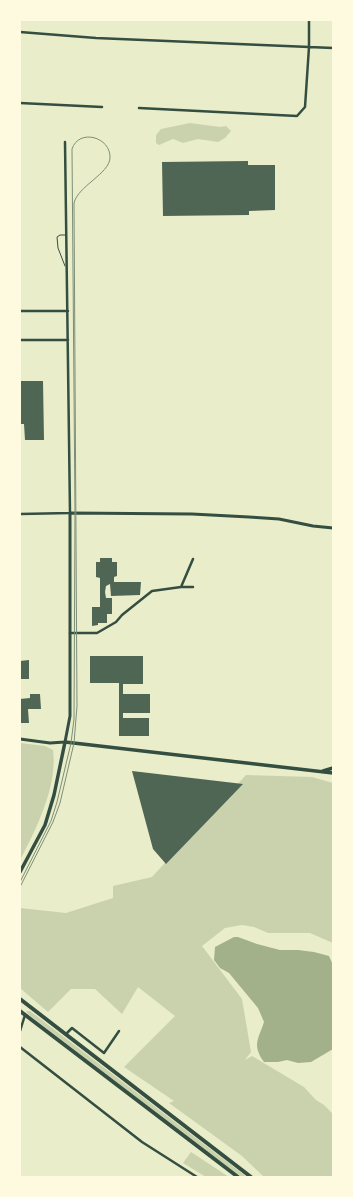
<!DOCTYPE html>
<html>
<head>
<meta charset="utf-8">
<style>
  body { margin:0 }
  #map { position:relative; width:353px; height:1197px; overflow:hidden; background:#e9edc9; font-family:Lato,sans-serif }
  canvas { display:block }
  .frame { position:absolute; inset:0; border:21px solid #fefae0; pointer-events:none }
</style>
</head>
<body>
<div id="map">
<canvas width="353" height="1197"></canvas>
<div class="frame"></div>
</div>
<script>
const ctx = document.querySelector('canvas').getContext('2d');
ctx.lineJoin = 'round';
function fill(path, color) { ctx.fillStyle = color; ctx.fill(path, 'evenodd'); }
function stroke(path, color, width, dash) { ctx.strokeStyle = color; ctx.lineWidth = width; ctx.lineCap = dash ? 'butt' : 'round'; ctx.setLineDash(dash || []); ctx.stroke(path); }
fill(new Path2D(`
  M190,123L220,127L226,126L231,131L225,138L218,142L198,139L183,143L173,139L159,145L156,143V135L161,129Z
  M20,743L45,746L53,750C58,785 36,830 20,860Z
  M246,775L312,777L333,783V943L310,933H268L254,927L242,925L225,928L202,946L242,999L251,1052L245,1060L252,1056L304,1087L316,1100L324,1105L333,1114V1177H264L242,1156L169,1103L174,1101L124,1067L175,1016L138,987L122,1014L95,989H71L48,1012L20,988V908L66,913L113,898V886L152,877Z
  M26,1011H30L247,1177H242L181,1132L28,1014Z
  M191,1152L229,1177H206L183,1163Z`), '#cad2ad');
fill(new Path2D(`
  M234,937H238L257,944L280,950H298L314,952L329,956L333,965V1049L311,1062L298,1063L287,1060L278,1062H264C252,1045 258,1040 264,1022L258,1008L229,973L220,968L214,960L215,947Z`), '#a3b18a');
fill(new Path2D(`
  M248,161V165H275V210L249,211V215L163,216L162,162Z
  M20,381H43L44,440H25L24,424H20Z
  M100,558H112V562H117V576L114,577V582H141L140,595L111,596L110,584L106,586L105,592L106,598H112V614H107V623H98V625L92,626V607H100V578L96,577V562H100Z
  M90,656H143V684H123V694H150V713H123V718H149V736H119V683H90Z
  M29,660V679H20V661Z
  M30,694H40L41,709H28L29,723H20V699L30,698Z
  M132,771L243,784L166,864L153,849Z`), '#4f6655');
stroke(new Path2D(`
  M65,235H60L57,237L58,248L65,266`), '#344e41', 1);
stroke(new Path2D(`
  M20,32L96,38L333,48
  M20,103L102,107
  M139,108L297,116L305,107L309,47V20
  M20,311H68
  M20,340H68
  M20,514L70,513L65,142
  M181,587H193
  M70,633H97L116,622L122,615L152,591L181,587L193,559
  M20,1031L25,1015
  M66,1034L72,1028L104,1053L119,1031
  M20,1047L142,1142L197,1177`), '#344e41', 2.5);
stroke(new Path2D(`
  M20,739L50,743L65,742L70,716V513L192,514L249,517L279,519L313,526L333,528`), '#344e41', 3);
stroke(new Path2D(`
  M323,771L333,768
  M20,872L45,825L54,795L65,742L333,773`), '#344e41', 3.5);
stroke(new Path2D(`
  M20,999L251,1177
  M20,1011L238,1177`), '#344e41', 4);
stroke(new Path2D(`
  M20,882L51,821L57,802L71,743L74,719L75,513L72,149C79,128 111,137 110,158C109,174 78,186 74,203L77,706L74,743L60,803L53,822L20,887`), '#7c8e77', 1);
</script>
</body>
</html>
